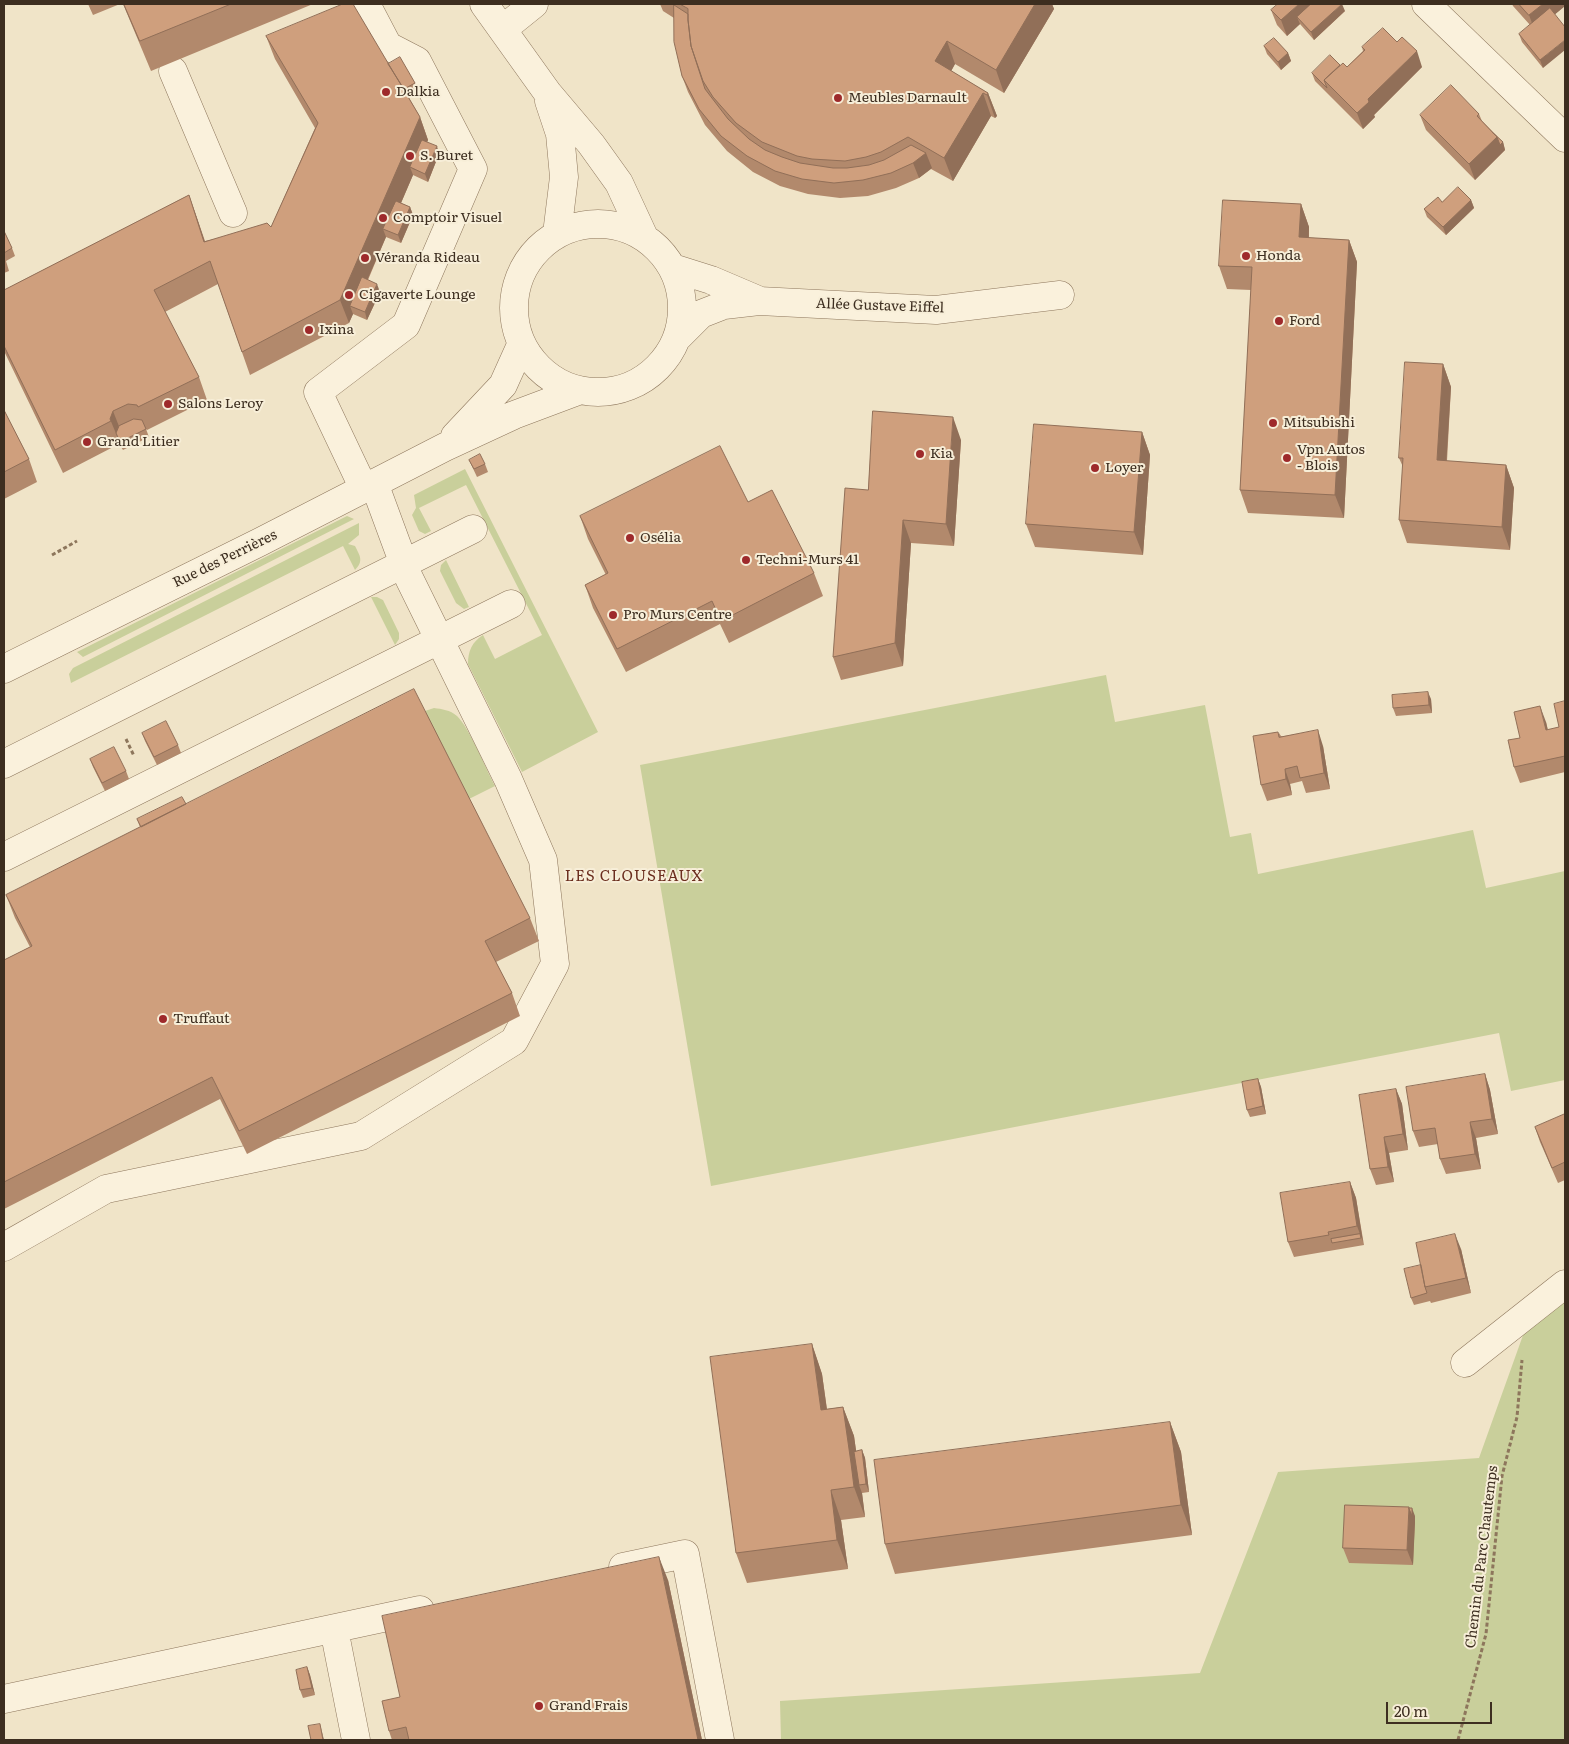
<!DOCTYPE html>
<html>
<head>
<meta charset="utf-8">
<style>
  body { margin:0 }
  #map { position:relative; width:1569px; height:1744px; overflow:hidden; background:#f0e4c8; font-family:Literata,serif }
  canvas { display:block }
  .frame { position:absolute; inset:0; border:5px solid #3d2e20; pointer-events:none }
  .scale { position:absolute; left:1386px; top:1702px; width:106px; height:22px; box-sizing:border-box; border:2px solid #3d2e20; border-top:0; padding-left:6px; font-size:15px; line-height:18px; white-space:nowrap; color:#3d2e20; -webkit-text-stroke:4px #f7eed8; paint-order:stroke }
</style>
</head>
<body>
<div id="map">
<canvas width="1569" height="1744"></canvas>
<div class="frame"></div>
<div class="scale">20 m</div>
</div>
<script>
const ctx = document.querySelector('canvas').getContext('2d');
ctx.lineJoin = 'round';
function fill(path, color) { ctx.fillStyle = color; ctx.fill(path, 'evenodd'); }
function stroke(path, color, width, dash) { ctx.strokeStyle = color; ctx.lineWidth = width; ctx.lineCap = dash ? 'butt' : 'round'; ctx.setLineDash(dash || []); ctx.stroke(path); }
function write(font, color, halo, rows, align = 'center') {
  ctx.font = font + ' Literata,serif'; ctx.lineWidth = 4; ctx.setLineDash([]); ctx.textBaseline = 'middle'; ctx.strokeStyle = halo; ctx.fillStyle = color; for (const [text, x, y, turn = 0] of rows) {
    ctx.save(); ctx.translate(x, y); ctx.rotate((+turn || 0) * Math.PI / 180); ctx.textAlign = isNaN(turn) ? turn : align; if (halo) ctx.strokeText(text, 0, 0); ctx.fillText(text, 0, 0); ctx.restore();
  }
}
fill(new Path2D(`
  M465,469L598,732L522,772L468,664C468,651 472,642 483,635L495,659L542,635L466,485L419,508L431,531L425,534L419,531L412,515L416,508L414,495Z
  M347,516L354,519L83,657L77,652Z
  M359,523V535L348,544L355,546C360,556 364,561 355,570L343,546L71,683L69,674L73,668Z
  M446,560L469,607L464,609L456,603L440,571L441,565Z
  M371,597H377L383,600L399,633V639L395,645Z
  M1106,675L1115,722L1205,705L1230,837L1251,833L1258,874L1473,830L1486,888L1565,871V1080L1511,1091L1499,1033L711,1186L640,765Z
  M434,708C442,709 450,710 457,716C469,727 486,769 495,786L467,800L422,712Z
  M1565,1279V1740H781L780,1701L1200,1673L1278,1472L1479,1458L1541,1285Z`), '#c9cf9b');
const minor = new Path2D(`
  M484,4L547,92L591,144L619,183L644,237
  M1426,4L1565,138
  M503,29L534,4
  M173,71L233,213
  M549,101L560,134L564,177L557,234
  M514 308a84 84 0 1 1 168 0a84 84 0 1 1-168 0Z
  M673,268L711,280L758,300
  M678,337L701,314L724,305L759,301L936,310L1060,295
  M455,436L503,385L521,345
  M364,489L318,392L406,325L473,169L417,61L388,46L366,4
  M4,669L260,542L445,447L514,415L578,391
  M4,764L473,529
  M4,857L511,604
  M4,1247L106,1189L361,1136L514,1041L555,964L543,860L508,779L409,578L374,483
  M1465,1363L1565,1284
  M623,1567L685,1554L720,1740
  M334,1629L356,1740
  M4,1699L420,1610`);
stroke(minor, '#8d765c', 29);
stroke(new Path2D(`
  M52,555L77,541
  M126,739L134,756
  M1458,1740L1486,1634L1502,1476L1517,1417L1522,1360`), '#8d765c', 3, [4, 2.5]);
stroke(minor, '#faf1dc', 28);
fill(new Path2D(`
  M88,4H120L93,15Z
  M123,4H313L151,71Z
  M660,4H1052L1054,9L1004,93L955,64L951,71L988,93L997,116L995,118L991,116L953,181L931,169L919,178L896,188L868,196L840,198L808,194L780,186L753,172L727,151L705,125L688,92L682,76L674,18L663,11Z
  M1512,4H1565V6L1555,14L1543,68L1522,42L1519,34L1530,25L1513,6Z
  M1271,10L1345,11L1314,40L1300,24L1287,36L1277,25Z
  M266,36L388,64L415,83L418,90L408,96L420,117L428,140L427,142L439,154L428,182L413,175L401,203L410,207L413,215L401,243L386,237L368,280L380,292L367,320L353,314L349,323L250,375L218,284L165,312L199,377L207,400L147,430L146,429L149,437L123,450L119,444L63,473L4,351V290L189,195L205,241L271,227L315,128L275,59Z
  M1264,46L1288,53L1291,61L1281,70L1267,54Z
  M1362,47L1422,67L1374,115L1375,117L1363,129L1315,81L1312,73L1340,65L1347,67L1363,51Z
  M1479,114L1482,121L1503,142L1505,150L1475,180L1426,130L1420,115Z
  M1471,200L1474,208L1446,235L1427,217L1424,209Z
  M1301,204L1309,227V238L1349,240L1357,262L1344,518L1248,513L1240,490L1251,290L1227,289L1219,266Z
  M4,231L12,248L15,256L6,261L9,271L4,273Z
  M1443,364L1451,387L1447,461L1506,465L1514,488L1510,550L1407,543L1399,520L1403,467L1399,458Z
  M4,410L29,459L37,482L4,499Z
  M1142,432L1150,455L1143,555L1035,547L1026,524Z
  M961,440L954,546L911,543L903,666L841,680L833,657L868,490Z
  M469,460L485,464L488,472L477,477Z
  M748,502L814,573L823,596L729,643L720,624L626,672L593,608L585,585L606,575L588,539L580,516Z
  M1431,699L1432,713L1396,716L1393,708Z
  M1565,701V772L1520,783L1514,767L1546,722L1548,730L1559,727Z
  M142,733L178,745L181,753L157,765L145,741Z
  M1279,733L1281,736L1323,746L1330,789L1306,793L1302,781L1290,784L1292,795L1267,801L1261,785Z
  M90,759L126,771L129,779L105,791L93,767Z
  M186,804L530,918L539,941L496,962L512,993L520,1016L247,1154L220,1099L4,1209V960L30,947L15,918L6,895L140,827L137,819Z
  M1485,1074L1490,1090L1498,1134L1476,1138L1481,1169L1446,1174L1440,1159L1438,1144L1419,1147L1413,1131Z
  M1258,1079L1261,1087L1266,1114L1250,1117L1247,1110Z
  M1396,1089L1402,1104L1408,1150L1389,1153L1394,1182L1376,1185L1370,1169Z
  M1565,1114V1180L1558,1183L1540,1142L1535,1127Z
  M1350,1182L1356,1198L1364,1245L1294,1257L1288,1242Z
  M1461,1249L1471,1293L1431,1303L1430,1301L1414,1305L1411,1298Z
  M812,1344L822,1374L827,1409L843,1407L854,1436L856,1451L862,1450L865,1458L869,1492L862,1493L865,1517L841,1520L848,1569L747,1583L736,1553Z
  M1170,1422L1181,1452L1192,1535L895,1574L885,1544Z
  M1345,1505L1415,1516L1413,1565L1349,1563L1343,1548Z
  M668,1580L702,1740H392L389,1731Z
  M307,1667L310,1675L315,1695L303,1698L300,1690Z`), '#b2896c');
fill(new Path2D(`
  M1035,4H1052L1054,9L1004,93L996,70Z
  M1299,4H1321L1297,17L1300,24L1287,36L1281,20Z
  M1342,4L1345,11L1314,40L1311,32Z
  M1543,4H1565V6L1535,31L1529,15Z
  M1565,40V50L1543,68L1540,60Z
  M947,41L955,64L944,84L935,61Z
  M1417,51L1422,67L1374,115L1375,117L1363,129L1357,113L1368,99Z
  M1288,53L1291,61L1281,70L1278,62Z
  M983,93L991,116L953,181L944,158Z
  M988,93L997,116L995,118L987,95Z
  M420,117L428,140L415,170L410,167L413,175L389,231L383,229L386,237L355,308L350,306L353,314L349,323L340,300Z
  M1497,137L1503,142L1505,150L1475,180L1469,164Z
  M437,146L439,154L428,182L425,174Z
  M926,153L932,168L919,178L913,163Z
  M189,195L197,218L212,264L204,242Z
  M1471,200L1474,208L1446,235L1443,227Z
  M1301,204L1309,227L1308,260L1299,237Z
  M410,207L413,215L401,243L398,235Z
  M1349,240L1357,262L1344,518L1335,495Z
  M377,284L380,292L367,320L365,312Z
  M1443,364L1451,387L1445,483L1437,460Z
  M113,411L122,434L117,436L110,419Z
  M953,417L961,440L954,546L946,524Z
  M1142,432L1150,455L1143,555L1134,532Z
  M1506,465L1514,488L1510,550L1502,527Z
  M903,520L911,543L903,666L895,643Z
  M1428,692L1431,699L1432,713L1429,705Z
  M1540,706L1546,722L1551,746L1546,730Z
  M1318,730L1323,746L1330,789L1324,773Z
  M1285,769L1290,784L1292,795L1286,779Z
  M1485,1074L1490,1090L1498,1134L1492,1119Z
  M1258,1079L1261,1087L1266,1114L1263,1106Z
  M1396,1089L1402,1104L1408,1150L1403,1134Z
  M1470,1122L1476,1138L1481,1169L1475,1154Z
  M1384,1137L1389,1153L1394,1182L1388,1167Z
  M1350,1182L1356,1198L1363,1242L1357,1226Z
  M1455,1234L1461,1249L1471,1293L1466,1278Z
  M812,1344L822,1374L831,1440L821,1410Z
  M843,1407L854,1436L861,1485H859L862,1493L865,1517L854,1487Z
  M1170,1422L1181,1452L1192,1535L1181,1505Z
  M862,1450L865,1458L869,1492L866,1484Z
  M831,1490L841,1520L848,1569L837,1540Z
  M1409,1507L1415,1523L1413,1565L1407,1550Z
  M1412,1508L1415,1516V1523L1412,1515Z
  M659,1557L668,1580L702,1740H698Z
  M307,1667L310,1675L315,1695L312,1688Z
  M320,1724L324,1740H323Z`), '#916f58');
const building = new Path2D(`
  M124,4H231L140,41Z
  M343,4H353L420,117L340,300L242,352L210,261L154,290L199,377L138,407L137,405L128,404L113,411L110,419L111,421L55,450L4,346V290L189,195L204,242L267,223L271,227L318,123L266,36Z
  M680,4H1035L996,70L947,41L935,61L988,93L987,95L983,93L944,158L908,137L881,152L866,157L845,161L812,159L797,156L762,142L736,123L713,97L703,81L691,46L688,20V9Z
  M1278,4H1299L1281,20L1271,10Z
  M1311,4H1342L1311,32L1297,17Z
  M1519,4H1543L1529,15Z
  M674,5L688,14V20L691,46L705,89L728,119L749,139L765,150L782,157L800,163L833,168H847L869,165L884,160L911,145L926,153L913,163L891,173L863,180L834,183L802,179L775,171L747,156L721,136L699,109L682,76L674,42Z
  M1550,8L1565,27V40L1540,60L1519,34Z
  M1383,28L1397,42L1402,37L1417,51L1368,99L1369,102L1357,113L1324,80L1343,63L1347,67L1365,50L1362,47Z
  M1274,38L1288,53L1278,62L1264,46Z
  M1330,55L1340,65L1324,80L1327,88L1312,73Z
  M400,57L415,83L404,89L388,64Z
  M1451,85L1479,114L1477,116L1497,137L1469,164L1420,115Z
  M1493,133L1503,142L1500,145L1497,137Z
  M422,140L437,146L425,174L410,167Z
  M1458,187L1471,200L1443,227L1424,209L1438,197L1442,202Z
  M1223,200L1301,204L1299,237L1349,240L1335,495L1240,490L1252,267L1219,266Z
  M396,201L410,207L398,235L383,229Z
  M4,231L12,248L4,253Z
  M362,277L377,284L365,312L350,306Z
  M1405,362L1443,364L1437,460L1506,465L1502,527L1399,520L1403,458H1399Z
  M4,410L29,459L4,472Z
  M873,411L953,417L946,524L903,520L895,643L833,657L845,488L868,490Z
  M134,419L142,420L146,429L120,442L116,433L119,426Z
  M1034,424L1142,432L1134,532L1026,524Z
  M720,446L748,502L772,490L814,573L721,621L712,601L617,649L585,585L608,573L580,516Z
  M480,454L485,464L474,469L469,460Z
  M414,689L530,918L485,941L512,993L239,1131L212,1077L4,1182V960L32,946L6,895Z
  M1428,692L1429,705L1393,708L1392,695Z
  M1565,701V756L1514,767L1508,740L1520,738L1514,712L1540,706L1546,730L1559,727L1554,704Z
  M166,721L178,745L154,757L142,733Z
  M1318,730L1324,773L1300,778L1297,766L1285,769L1286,779L1261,785L1253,736L1278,732L1279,737Z
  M114,747L126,771L102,783L90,759Z
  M182,797L186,804L141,827L137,819Z
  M1485,1074L1492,1119L1470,1122L1475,1154L1440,1159L1435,1128L1413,1131L1406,1087Z
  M1258,1079L1263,1106L1247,1110L1242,1082Z
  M1396,1089L1403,1134L1384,1137L1388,1167L1370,1169L1359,1095Z
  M1565,1114V1162L1552,1168L1535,1127Z
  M1350,1182L1357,1226L1328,1232L1329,1235L1288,1242L1280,1193Z
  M1360,1234L1361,1238L1332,1243L1331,1239Z
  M1455,1234L1466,1278L1425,1287L1416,1243Z
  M1421,1265L1425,1287L1427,1293L1411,1298L1404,1269Z
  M812,1344L821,1410L843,1407L851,1463L854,1487L831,1490L837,1540L736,1553L710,1357Z
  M1170,1422L1181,1505L885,1544L874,1460Z
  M862,1450L866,1484L859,1485L854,1452Z
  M1345,1505L1409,1507L1407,1550L1343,1548Z
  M1409,1508H1412V1515Z
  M659,1557L698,1740H409L406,1727L389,1731L382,1701L400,1697L382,1616Z
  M307,1667L312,1688L300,1690L296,1670Z
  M320,1724L323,1740H311L308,1726Z`);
fill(building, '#cf9f7d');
stroke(building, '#916f58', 1);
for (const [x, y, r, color] of [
  [386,92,5,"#9e2a2b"],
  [838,98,5,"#9e2a2b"],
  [410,156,5,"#9e2a2b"],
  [383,218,5,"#9e2a2b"],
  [1246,256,5,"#9e2a2b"],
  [365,258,5,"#9e2a2b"],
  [349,295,5,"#9e2a2b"],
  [1279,321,5,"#9e2a2b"],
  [309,330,5,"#9e2a2b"],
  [168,404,5,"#9e2a2b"],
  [1273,423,5,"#9e2a2b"],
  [87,442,5,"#9e2a2b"],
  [920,454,5,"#9e2a2b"],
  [1287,458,5,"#9e2a2b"],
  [1095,468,5,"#9e2a2b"],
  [630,538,5,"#9e2a2b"],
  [746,560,5,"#9e2a2b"],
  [613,615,5,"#9e2a2b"],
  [163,1019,5,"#9e2a2b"],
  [539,1706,5,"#9e2a2b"]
]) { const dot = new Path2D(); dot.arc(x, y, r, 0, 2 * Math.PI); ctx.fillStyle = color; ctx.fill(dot); stroke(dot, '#f7eed8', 2); }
write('14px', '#3d2e20', '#f7eed8', [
  ["Dalkia",396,92],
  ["Meubles Darnault",848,98],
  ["S. Buret",420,156],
  ["Comptoir Visuel",393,218],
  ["Honda",1256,256],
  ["Véranda Rideau",375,258],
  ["Cigaverte Lounge",359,295],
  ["Ford",1289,321],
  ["Ixina",319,330],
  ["Salons Leroy",178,404],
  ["Mitsubishi",1283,423],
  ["Grand Litier",97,442],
  ["Vpn Autos",1297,450],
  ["- Blois",1297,466],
  ["Kia",930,454],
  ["Loyer",1105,468],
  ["Osélia",640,538],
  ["Techni-Murs 41",756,560],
  ["Pro Murs Centre",623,615],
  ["Truffaut",173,1019],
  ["Grand Frais",549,1706]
], 'left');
write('14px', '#3d2e20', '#f7eed8', [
  ["Allée Gustave Eiffel",880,306,2],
  ["Rue des Perrières",225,559,-26],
  ["Chemin du Parc Chautemps",1482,1557,-83]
]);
ctx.letterSpacing = '1px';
write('15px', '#6b2e1e', '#f7eed8', [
  ["LES CLOUSEAUX",634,877]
]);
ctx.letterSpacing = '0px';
</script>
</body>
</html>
